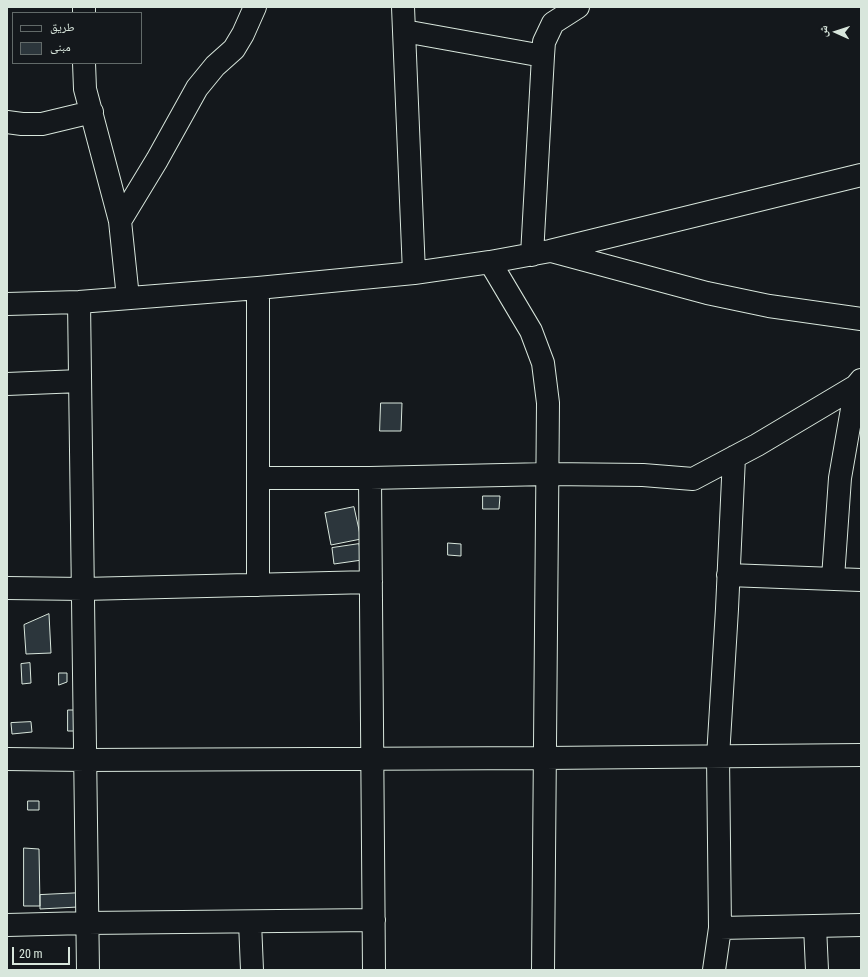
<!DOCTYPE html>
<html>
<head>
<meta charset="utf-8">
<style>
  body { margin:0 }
  #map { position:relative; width:868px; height:977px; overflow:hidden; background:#14181c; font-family:"Roboto Condensed","Noto Naskh Arabic",sans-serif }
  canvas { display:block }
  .frame { position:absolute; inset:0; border:8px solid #d8e6dc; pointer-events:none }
  .legend { position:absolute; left:12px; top:12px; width:130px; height:52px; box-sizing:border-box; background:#14181c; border:1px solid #626a69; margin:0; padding:5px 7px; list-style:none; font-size:12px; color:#d8e6dc }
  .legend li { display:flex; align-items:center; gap:8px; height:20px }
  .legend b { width:20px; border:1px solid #626a69 }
  .north { position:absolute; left:816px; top:12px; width:40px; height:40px; -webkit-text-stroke:3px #14181c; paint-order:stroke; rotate:273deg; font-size:11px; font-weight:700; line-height:16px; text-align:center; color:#d8e6dc }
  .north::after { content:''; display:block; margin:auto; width:14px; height:18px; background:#d8e6dc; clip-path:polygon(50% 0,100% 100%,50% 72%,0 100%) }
  .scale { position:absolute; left:12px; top:947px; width:58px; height:18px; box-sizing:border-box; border:2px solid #d8e6dc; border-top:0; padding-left:5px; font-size:12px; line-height:14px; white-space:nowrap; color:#d8e6dc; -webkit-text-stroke:3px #14181c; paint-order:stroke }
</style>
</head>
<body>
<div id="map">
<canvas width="868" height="977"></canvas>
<div class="frame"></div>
<ul class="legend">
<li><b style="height:5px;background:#14181c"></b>طريق</li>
<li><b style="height:11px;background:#2c363c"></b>مبنى</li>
</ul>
<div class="north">ش</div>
<div class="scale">20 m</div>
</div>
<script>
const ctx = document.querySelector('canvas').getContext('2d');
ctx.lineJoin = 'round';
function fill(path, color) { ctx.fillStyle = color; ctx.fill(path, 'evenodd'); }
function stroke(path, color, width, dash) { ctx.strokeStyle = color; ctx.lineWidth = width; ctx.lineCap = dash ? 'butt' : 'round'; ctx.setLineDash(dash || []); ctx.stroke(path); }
const building = new Path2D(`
  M381,403H402L401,431H380Z
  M483,496H500L499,509H483Z
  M354,507L361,539L331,545L325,513Z
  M448,543L461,544V556L448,555Z
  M359,544L362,560L334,564L332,548Z
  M49,614L51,653L26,654L24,625Z
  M30,663L31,683L22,684L21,664Z
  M59,673H67V682L59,685Z
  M68,710H80V731H68Z
  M31,722L32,732L12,734L11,723Z
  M28,801H39V810H28Z
  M24,848L39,849L40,906H24Z
  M81,893L78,907L40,909V895Z`);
fill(building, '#2c363c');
stroke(building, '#d8e6dc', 1);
const minor = new Path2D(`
  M84,7V13
  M403,7L414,273
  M404,31L543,56L544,42L553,23L578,7
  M84,63L85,89L120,221L128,298
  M7,122L22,124H42L92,112
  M120,221L157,160L197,88L215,66L234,49L243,34L255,7
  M551,251L707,293L769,306L861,319
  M532,255L543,56
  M490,262L531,331L543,363L548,403L543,970
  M79,302L88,970
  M7,304L79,302L258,288L414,273L490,262L550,251L861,175
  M7,384L80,381
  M258,478H370L547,474L643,475L693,479L757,445L856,386
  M370,478L374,970
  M728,575L861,580
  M833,578L840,478L856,386L861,380
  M258,585V288
  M7,588L83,589L371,582
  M7,759L85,760L545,758L861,755
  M250,922L252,970
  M7,925L87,923L374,920
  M815,926L817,970
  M720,928L861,925
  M714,970L720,928L718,757L727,609L734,457`);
stroke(minor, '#d8e6dc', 24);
stroke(minor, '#14181c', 22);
</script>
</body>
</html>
